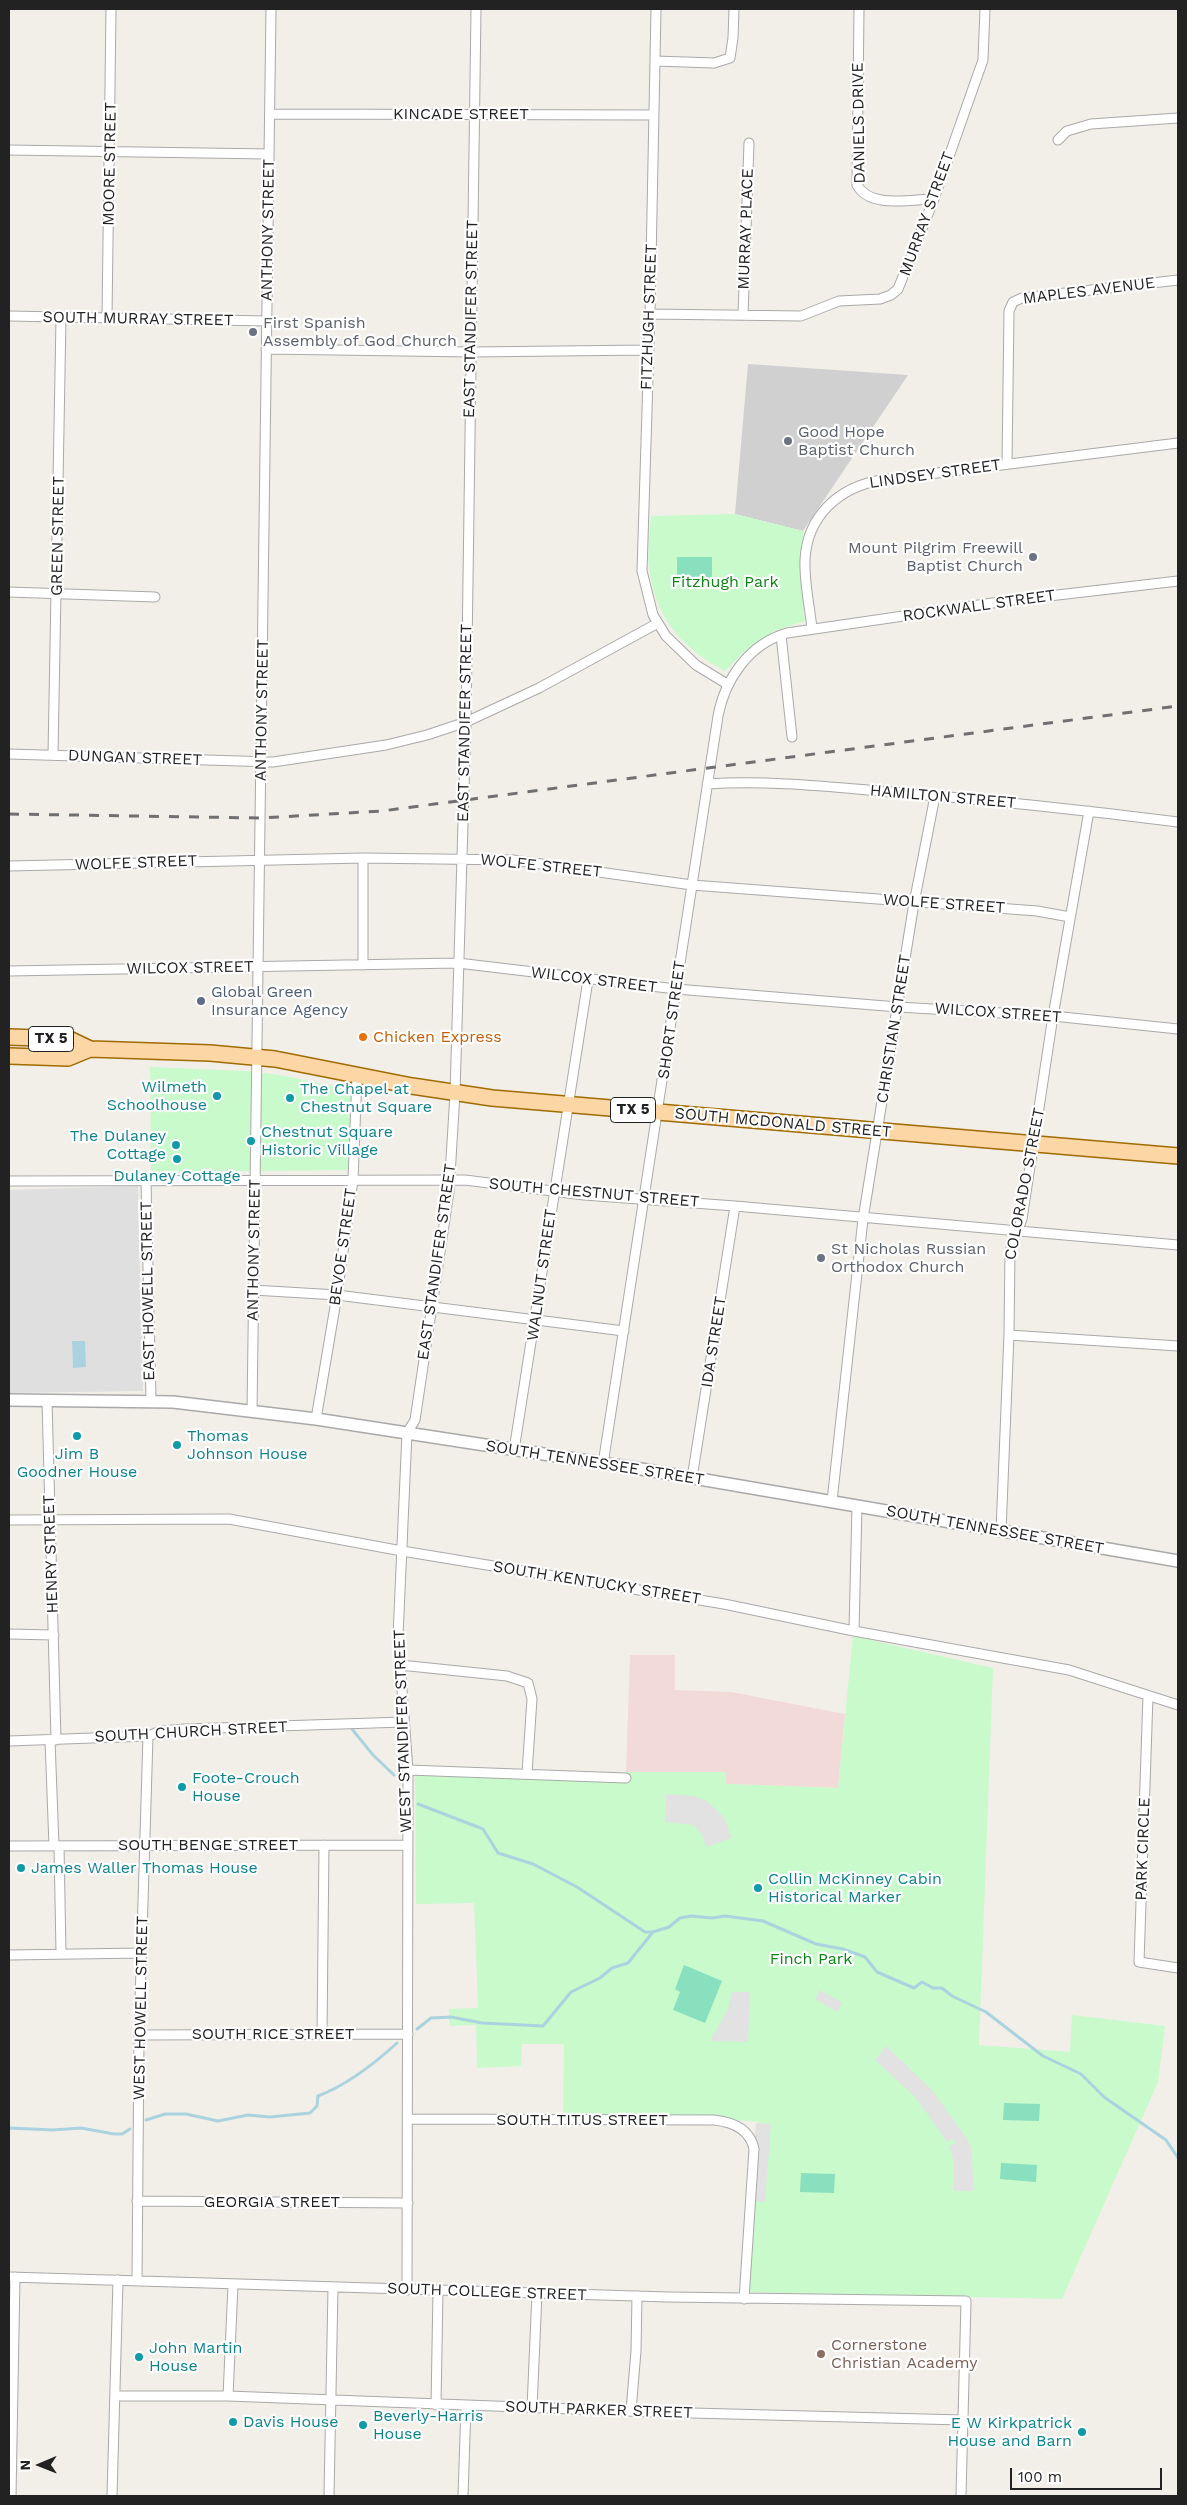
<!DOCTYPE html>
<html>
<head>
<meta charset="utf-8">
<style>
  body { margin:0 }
  #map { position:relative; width:1187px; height:2505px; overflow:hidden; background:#f2efe9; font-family:"Work Sans",sans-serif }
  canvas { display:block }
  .frame { position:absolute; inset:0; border:10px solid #222; pointer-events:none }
  .north { position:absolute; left:15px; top:2440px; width:50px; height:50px; -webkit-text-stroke:4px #fff; paint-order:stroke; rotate:269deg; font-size:14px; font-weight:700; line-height:20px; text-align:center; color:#222 }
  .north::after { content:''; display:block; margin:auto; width:18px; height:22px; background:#222; clip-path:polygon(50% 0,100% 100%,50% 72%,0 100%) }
  .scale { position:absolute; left:1010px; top:2468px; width:152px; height:22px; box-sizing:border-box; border:2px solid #222; border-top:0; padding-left:6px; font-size:15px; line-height:18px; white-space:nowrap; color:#222; -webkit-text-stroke:4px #fff; paint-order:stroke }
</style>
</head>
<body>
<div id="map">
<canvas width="1187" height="2505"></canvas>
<div class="frame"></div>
<div class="north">N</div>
<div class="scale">100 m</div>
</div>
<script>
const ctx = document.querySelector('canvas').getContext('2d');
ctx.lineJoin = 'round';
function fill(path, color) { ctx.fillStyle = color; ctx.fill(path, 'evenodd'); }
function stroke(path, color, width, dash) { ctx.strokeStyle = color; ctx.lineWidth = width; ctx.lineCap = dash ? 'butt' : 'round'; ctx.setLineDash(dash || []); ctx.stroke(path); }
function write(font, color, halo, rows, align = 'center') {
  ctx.font = font + ' "Work Sans",sans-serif'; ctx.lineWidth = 4.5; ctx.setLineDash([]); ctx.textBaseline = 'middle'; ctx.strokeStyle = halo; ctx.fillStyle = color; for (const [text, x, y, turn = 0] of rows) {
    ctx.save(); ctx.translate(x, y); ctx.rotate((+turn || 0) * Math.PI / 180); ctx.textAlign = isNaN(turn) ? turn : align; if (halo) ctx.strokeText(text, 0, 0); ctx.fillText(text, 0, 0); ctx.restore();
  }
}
fill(new Path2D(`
  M138,1186L143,1391L9,1393V1190Z`), '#e0dfdf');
fill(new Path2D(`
  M630,1655H675V1690L731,1692L845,1714L838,1788L726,1784L725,1772H626Z`), '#f2dad9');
fill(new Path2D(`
  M748,364L908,375L803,531L735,514Z`), '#d0d0d0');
fill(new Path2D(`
  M735,514L803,531L801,579L805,621L774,631L745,651L725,671C681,648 655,617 649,567C647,551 650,532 651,516Z
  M150,1067L247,1071L280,1075L352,1090L351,1170L151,1172Z
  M853,1636L993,1668L979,2045L1070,2052L1072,2015L1165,2026L1158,2082L1062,2299L748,2292L752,2202L759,2122L681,2115H563L564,2044H522L521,2066L477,2068L476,2025L449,2026V2009L478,2008L474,1903L416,1904L415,1773L626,1782V1772H725L726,1784L838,1788Z`), '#c8facc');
fill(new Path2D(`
  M677,557H712V578H677Z
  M684,1965L722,1981L705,2023L673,2010L680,1992L675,1989Z
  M1004,2103L1040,2104L1039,2121L1003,2120Z
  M1001,2163L1037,2165L1036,2182L1000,2179Z
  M801,2173L835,2174L834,2193L800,2192Z`), '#88e0be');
fill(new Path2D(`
  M666,1794L694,1796L707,1801L723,1816L732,1838L706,1847L702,1834L693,1825L665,1822Z
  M820,1990L842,2003L837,2012L815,1999Z
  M732,1992H750L748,2042L710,2041L728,2009Z
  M886,2046L932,2090L965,2136L971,2147L974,2191H954V2161L949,2146L955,2143L953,2139L947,2142L916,2098L875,2060Z
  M756,2123L771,2124L765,2202L749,2201Z`), '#e2e2e2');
fill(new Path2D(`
  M72,1341H85L86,1367L73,1368Z`), '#aad3df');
stroke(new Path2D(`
  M352,1729L373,1755L394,1775
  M418,1804L483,1829L498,1853L533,1864L577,1887L645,1932H652
  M417,2029L431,2018L451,2017L482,2023L543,2026L571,1992L600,1978L612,1968L628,1963L653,1932L669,1927L680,1918L691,1916L712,1918L725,1916L763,1921L816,1944L843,1949L865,1957L877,1972L914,1988L922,1982L933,1988H942L952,1996L986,2012L1043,2056L1081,2074L1104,2097L1166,2140L1178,2158
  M146,2120L165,2114H186L218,2121L248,2115L270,2117L310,2113L317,2106L318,2096C347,2085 374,2064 397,2043
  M9,2128L53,2130L81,2128L114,2134H122L130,2129`), '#aad3df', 3);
const minor = new Path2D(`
  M656,9L650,314L642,571L653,615L666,636L696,665L727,684
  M859,9L857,185C870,209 911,199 934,199
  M655,61L714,63L730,58L733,38L734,9
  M270,114L653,115
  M1058,140L1067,131L1091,124L1178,118
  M9,150L269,154
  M650,314L801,316L839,301L880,299L891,295L898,289L934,199L983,60L985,9
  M743,315L749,143
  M9,316L267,321
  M107,318L111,9
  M266,349L471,352L648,350
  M1007,464L1009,311L1013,302L1022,298L1178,280
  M9,592L155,597
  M812,629C810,607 804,583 805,560C807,516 839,487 881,480L1178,443
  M781,635L792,737
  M9,754L273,762L386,745L427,735L466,722L539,688L658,623
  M53,755L61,318
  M707,784C769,780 831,787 892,792C988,800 1083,810 1178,822
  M9,866L363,858L513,860L692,885L1037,911L1070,917
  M363,965V858
  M9,971L458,963L676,989L898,1007L1053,1016L1178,1029
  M9,1181L465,1180L584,1195L735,1206L1178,1245
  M146,1181L151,1400
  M253,1290L337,1295L624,1331
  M1009,1335L1178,1346
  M47,1400L56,1740
  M252,1411L271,9
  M316,1419L337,1295L353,1180L357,1075
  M514,1450L588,980
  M603,1464L718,716C725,679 749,644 787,633L1006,601L1178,581
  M692,1478L735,1206
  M832,1501L863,1219L914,903L935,796
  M9,1520L229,1519L402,1551L724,1604L854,1631L1069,1670L1178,1705
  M1001,1531L1009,1335L1010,1251L1022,1219L1053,1016L1089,811
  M854,1631L857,1506
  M9,1634L54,1635
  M400,1665L507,1676L528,1683L532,1699L527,1773
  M1148,1696L1139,1962L1178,1968
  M50,1740L54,1846
  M9,1741L148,1736L161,1731L185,1729L404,1722
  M408,1770L626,1778
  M9,1846L408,1845
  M59,1846L61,1953
  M9,1955L142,1953
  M322,2034L324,1845
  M139,2035L408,2034
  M408,2119L714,2120C733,2122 750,2129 754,2149L744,2299
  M137,2201L408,2203
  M9,2277L668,2297L966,2301L961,2496
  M137,2280L139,2035L148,1736
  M407,2290L408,1770L398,1636L407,1433L415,1420L449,1192L455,1093L466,722L476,9
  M115,2396H228L653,2412L963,2420
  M228,2396L233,2285
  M436,2405L438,2291
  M532,2408L537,2293
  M631,2411L636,2351L637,2296
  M11,2496L15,2277
  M112,2496L118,2280
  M329,2496L333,2288
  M463,2496L466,2406`);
const tertiary = new Path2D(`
  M9,1400L173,1402L316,1419L641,1469L1178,1561`);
const primary = new Path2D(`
  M9,1037L69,1039L90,1049L210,1053L275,1059L412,1086L492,1098L1178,1156
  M9,1056L68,1058L90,1049`);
stroke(minor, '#a9a9a9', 11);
stroke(tertiary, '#a9a9a9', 14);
stroke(primary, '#a06b00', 18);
stroke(minor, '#fff', 9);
stroke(tertiary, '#fff', 11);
stroke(primary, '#fcd6a4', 15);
stroke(new Path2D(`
  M9,814L261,818L382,811L1178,706`), '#707070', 3, [10, 10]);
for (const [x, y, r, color] of [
  [253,332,5,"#6b7280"],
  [788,441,5,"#6b7280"],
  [1033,557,5,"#6b7280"],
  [201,1001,5,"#5c6f8a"],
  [363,1037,5,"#e8710a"],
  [217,1096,5,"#0f9aa8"],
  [290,1098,5,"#0f9aa8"],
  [251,1141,5,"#0f9aa8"],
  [176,1145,5,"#0f9aa8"],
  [177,1159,5,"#0f9aa8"],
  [821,1258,5,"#6b7280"],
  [77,1436,5,"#0f9aa8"],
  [177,1445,5,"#0f9aa8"],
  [182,1787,5,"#0f9aa8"],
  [21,1868,5,"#0f9aa8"],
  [758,1888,5,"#0f9aa8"],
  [821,2354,5,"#8d6e63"],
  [139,2357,5,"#0f9aa8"],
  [233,2422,5,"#0f9aa8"],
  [363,2425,5,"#0f9aa8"],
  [1082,2432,5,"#0f9aa8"]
]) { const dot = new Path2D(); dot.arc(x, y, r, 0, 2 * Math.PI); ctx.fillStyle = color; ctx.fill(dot); stroke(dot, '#fff', 2); }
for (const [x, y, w] of [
  [51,1039,45],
  [633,1110,45]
]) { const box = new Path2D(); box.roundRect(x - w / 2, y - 12.5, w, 25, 4); ctx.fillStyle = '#fff'; ctx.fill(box); stroke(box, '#222', 1); }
write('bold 15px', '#222', null, [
  ["TX 5",51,1039],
  ["TX 5",633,1110]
]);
write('16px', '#222', '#fff', [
  ["KINCADE STREET",461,114],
  ["DANIELS DRIVE",859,123,-91],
  ["MOORE STREET",110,164,-89],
  ["MURRAY STREET",927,214,-70],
  ["MURRAY PLACE",746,229,-88],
  ["ANTHONY STREET",268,230,-89],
  ["MAPLES AVENUE",1089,291,-7],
  ["FITZHUGH STREET",649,317,-88],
  ["SOUTH MURRAY STREET",138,319,1],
  ["EAST STANDIFER STREET",471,319,-89],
  ["LINDSEY STREET",935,474,-8],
  ["GREEN STREET",58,536,-89],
  ["ROCKWALL STREET",979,606,-8],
  ["ANTHONY STREET",262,710,-89],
  ["EAST STANDIFER STREET",465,723,-89],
  ["DUNGAN STREET",135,758,2],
  ["HAMILTON STREET",943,797,5],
  ["WOLFE STREET",136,863,-2],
  ["WOLFE STREET",541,866,6],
  ["WOLFE STREET",944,904,4],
  ["WILCOX STREET",190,968,-1],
  ["WILCOX STREET",594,980,7],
  ["WILCOX STREET",998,1013,4],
  ["SHORT STREET",672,1020,-82],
  ["CHRISTIAN STREET",894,1029,-81],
  ["SOUTH MCDONALD STREET",783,1123,5],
  ["COLORADO STREET",1025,1184,-79],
  ["SOUTH CHESTNUT STREET",594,1193,5],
  ["BEVOE STREET",343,1247,-82],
  ["ANTHONY STREET",254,1250,-89],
  ["EAST STANDIFER STREET",437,1262,-82],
  ["WALNUT STREET",542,1275,-82],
  ["EAST HOWELL STREET",148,1291,-91],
  ["IDA STREET",714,1342,-81],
  ["SOUTH TENNESSEE STREET",595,1463,9],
  ["SOUTH TENNESSEE STREET",995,1530,10],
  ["HENRY STREET",51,1554,-92],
  ["SOUTH KENTUCKY STREET",597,1583,9],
  ["WEST STANDIFER STREET",403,1731,-92],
  ["SOUTH CHURCH STREET",191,1732,-3],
  ["SOUTH BENGE STREET",208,1845],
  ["PARK CIRCLE",1143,1849,-88],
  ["WEST HOWELL STREET",141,2008,-89],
  ["SOUTH RICE STREET",273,2034],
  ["SOUTH TITUS STREET",582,2120],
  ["GEORGIA STREET",272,2202],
  ["SOUTH COLLEGE STREET",487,2292,2],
  ["SOUTH PARKER STREET",599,2410,2]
]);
write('16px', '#5b616d', '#fff', [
  ["First Spanish",263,323],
  ["Assembly of God Church",263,341],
  ["Good Hope",798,432],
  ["Baptist Church",798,450],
  ["Mount Pilgrim Freewill",1023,548,"right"],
  ["Baptist Church",1023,566,"right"],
  ["St Nicholas Russian",831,1249],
  ["Orthodox Church",831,1267]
], 'left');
write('16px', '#0c8416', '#fff', [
  ["Fitzhugh Park",725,582],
  ["Finch Park",811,1959]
]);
write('16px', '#4e5e75', '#fff', [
  ["Global Green",211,992],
  ["Insurance Agency",211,1010]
], 'left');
write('16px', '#c56008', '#fff', [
  ["Chicken Express",373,1037]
], 'left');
write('16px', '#0d838f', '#fff', [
  ["Wilmeth",207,1087,"right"],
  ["Schoolhouse",207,1105,"right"],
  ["The Chapel at",300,1089],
  ["Chestnut Square",300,1107],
  ["Chestnut Square",261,1132],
  ["Historic Village",261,1150],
  ["The Dulaney",166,1136,"right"],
  ["Cottage",166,1154,"right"],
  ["Dulaney Cottage",177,1176,"center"],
  ["Thomas",187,1436],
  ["Johnson House",187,1454],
  ["Jim B",77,1454,"center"],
  ["Goodner House",77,1472,"center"],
  ["Foote-Crouch",192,1778],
  ["House",192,1796],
  ["James Waller Thomas House",31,1868],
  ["Collin McKinney Cabin",768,1879],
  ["Historical Marker",768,1897],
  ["John Martin",149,2348],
  ["House",149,2366],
  ["Beverly-Harris",373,2416],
  ["House",373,2434],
  ["Davis House",243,2422],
  ["E W Kirkpatrick",1072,2423,"right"],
  ["House and Barn",1072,2441,"right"]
], 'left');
write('16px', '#785e54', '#fff', [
  ["Cornerstone",831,2345],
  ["Christian Academy",831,2363]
], 'left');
</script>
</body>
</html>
